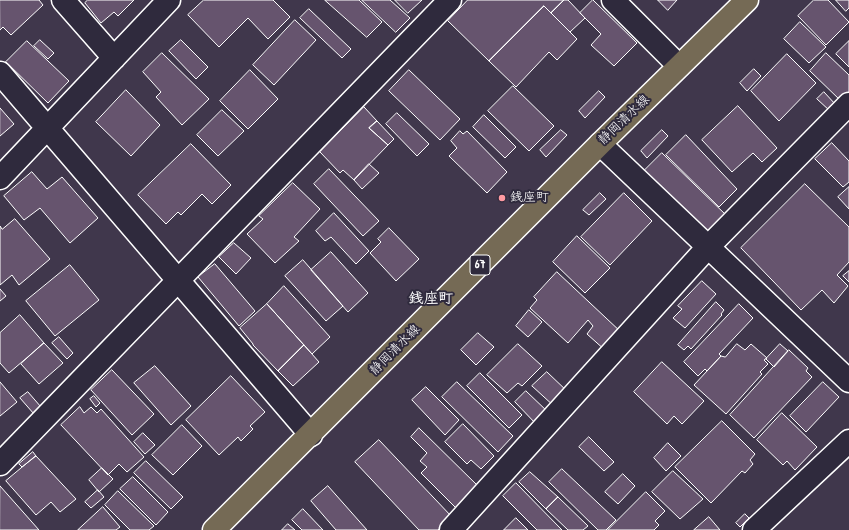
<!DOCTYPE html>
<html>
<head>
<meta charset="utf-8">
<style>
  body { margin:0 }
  canvas { display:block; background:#40374c }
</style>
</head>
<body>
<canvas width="849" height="530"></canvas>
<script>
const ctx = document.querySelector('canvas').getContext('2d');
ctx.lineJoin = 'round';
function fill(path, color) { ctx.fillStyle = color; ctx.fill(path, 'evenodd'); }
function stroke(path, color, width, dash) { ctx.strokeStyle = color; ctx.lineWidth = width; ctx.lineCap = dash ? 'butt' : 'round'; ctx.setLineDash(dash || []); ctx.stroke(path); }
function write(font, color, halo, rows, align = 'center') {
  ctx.font = font + ' "Patrick Hand","Klee One",sans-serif'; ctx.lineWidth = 4; ctx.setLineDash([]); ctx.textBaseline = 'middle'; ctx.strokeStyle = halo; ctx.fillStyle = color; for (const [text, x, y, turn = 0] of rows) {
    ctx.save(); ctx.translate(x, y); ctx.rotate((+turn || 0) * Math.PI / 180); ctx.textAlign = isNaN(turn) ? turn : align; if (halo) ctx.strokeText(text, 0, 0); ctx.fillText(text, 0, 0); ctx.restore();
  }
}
const building = new Path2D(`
  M0,0H39L43,5L11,35L3,27L0,30Z
  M88,0H134L118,16L114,12L101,23L85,3Z
  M204,0H273L290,17L268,39L248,18L219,47L188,15Z
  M325,0H359L382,22L367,37Z
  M362,0H390L410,18L396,32Z
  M395,0H422L408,13Z
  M468,0H564L551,13L544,6L489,61L448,21Z
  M564,0H568L585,18L570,32L551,13Z
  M593,0L637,43L614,66L591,45L601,34L580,13Z
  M658,0H677L668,10Z
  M814,0H828L849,22L826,45L798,16Z
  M836,0H849V8L846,11Z
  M544,6L577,39L557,60L549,52L516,87L489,61Z
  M309,9L351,49L342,58L300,18Z
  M295,20L316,40L274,85L253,65Z
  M800,22L826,47L809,63L784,39Z
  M40,40L54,53L48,59L34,46Z
  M181,40L208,67L196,79L169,51Z
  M27,41L69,81L48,103L6,62Z
  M849,41V67L836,54Z
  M162,53L209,99L182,125L156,97L161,92L143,72Z
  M826,53L849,75V93L841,101L810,71Z
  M787,54L816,83L779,121L751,91Z
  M754,69L761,76L747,91L740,83Z
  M250,70L278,99L248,129L220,101Z
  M409,70L460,119L440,140L389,91Z
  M513,86L554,126L529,151L488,111Z
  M126,90L160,125L131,156L96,122Z
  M599,91L605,97L585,118L579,111Z
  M824,92L836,105L830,111L817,99Z
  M738,106L777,148L762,162L753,153L732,172L702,140Z
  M364,107L377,121L369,128L388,145L354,180L343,170L340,173L320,152Z
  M0,108L14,124L0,136Z
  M222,110L244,131L218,156L197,135Z
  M397,113L429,144L417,156L386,124Z
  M484,115L516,147L505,158L473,127Z
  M377,121L394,139L388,145L369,128Z
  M561,130L567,135L546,157L540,150Z
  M662,130L668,136L647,158L641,151Z
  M460,131L463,134L467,131L507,172L487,193L449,156L457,148L451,141Z
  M686,135L737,189L719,207L666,155Z
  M832,143L849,161V182L843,187L815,159Z
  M191,144L231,185L212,204L202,194L181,215L178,212L166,224L138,195Z
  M662,153L727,216L707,235L644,171Z
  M369,164L379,173L362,189L354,180Z
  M329,169L379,221L363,236L314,184Z
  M32,172L47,189L62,177L98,218L70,243L40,208L24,220L4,196Z
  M293,183L320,209L294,237L299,241L275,263L247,234L263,219L259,216Z
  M805,184L849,227V262L837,275L848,286L834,303L822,290L801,310L741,248Z
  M849,187V209L838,197Z
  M600,193L606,199L589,215L583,210Z
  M624,193L652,221L610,265L581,237Z
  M334,213L369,251L356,264L331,237L325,241L316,231Z
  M15,219L50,259L19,285L12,275L0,285V226L2,229Z
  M389,228L419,259L396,281L370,253L381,242L378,239Z
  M577,236L610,268L585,293L553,262Z
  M234,243L251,258L236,274L219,257Z
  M331,252L368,293L348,312L311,270Z
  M303,260L343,306L326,321L285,276Z
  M215,264L255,311L239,326L198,277Z
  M70,265L99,300L55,336L26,301Z
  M849,271V282L843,276Z
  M557,272L622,333L606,351L587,334L593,326L588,320L568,343L530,308L537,300L534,297Z
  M702,281L716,294L685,328L673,318L682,309L678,306Z
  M284,286L330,337L312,354L267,304Z
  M0,289L6,296L0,301Z
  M716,302L724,310L721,314L722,315L691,349L688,346L684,350L678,345Z
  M267,304L304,345L278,371L253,345V344L240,328Z
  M739,304L753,318L719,354L721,356L707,371L705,369L698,376L684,362Z
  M529,310L542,322L528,337L516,326Z
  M20,315L44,343L9,373L0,363V333Z
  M478,333L494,347L476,365L461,350Z
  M59,337L73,353L67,359L52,343Z
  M44,343L63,363L39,384L21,364Z
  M518,344L542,366L522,386L518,383L507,393L487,375Z
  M737,344L745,350L751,344L767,358L764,360L768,364L760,372L762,374L726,414L694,385L721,356L725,357Z
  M780,344L788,351L774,367L766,359Z
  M304,345L319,362L293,386L278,371Z
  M789,350L808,368L806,371L812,377L754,438L730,415Z
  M662,362L704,401L682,424L674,416L667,424L634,392Z
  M155,366L191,406L171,425L134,383Z
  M112,370L154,414L132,435L91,390Z
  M547,372L569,393L555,407L532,386Z
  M480,373L522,415L509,428L467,386Z
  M231,376L265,412L250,426L253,429L241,441L238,437L219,455L186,420Z
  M0,382L17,402L0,416Z
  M457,382L513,436L498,452L442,397Z
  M823,382L839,397L806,432L790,416Z
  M426,387L459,420L445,435L412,400Z
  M526,391L549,413L537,425L515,402Z
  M28,392L41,407L34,414L20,398Z
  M94,396L100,403L96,407L90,399Z
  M80,407L84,413L91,407L97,413L101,409L144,457L127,472L119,464L108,475L61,425Z
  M782,413L817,447L795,470L787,461L783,465L757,440Z
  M722,421L755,454L750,460L753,464L745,473L742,471L711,503L675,467Z
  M463,424L494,456L481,469L471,460L467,464L445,442Z
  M182,425L202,446L173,475L152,455Z
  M419,428L479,487L457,509L421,473L427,467L420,461L427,453L411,437Z
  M143,433L155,445L145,454L134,442Z
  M589,437L614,462L604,471L579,447Z
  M379,440L452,517L438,530H419L355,462Z
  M668,443L681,456L666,471L654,458Z
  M33,452L36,456L22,467L19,464Z
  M36,456L76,499L60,512L51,502L36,515L6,481Z
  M146,461L183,497L171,509L134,473Z
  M102,468L113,479L99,492L89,480Z
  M562,469L616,520L606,530H598L549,482Z
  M673,471L703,499L680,519L652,492Z
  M530,472L558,497L546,509L519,482Z
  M623,474L635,486L618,504L605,492Z
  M133,477L168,512L156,525L120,489Z
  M516,483L562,530H537L503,496Z
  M0,486L39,530H0Z
  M328,486L367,530H336L311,501Z
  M98,490L104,497L91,508L85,502Z
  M118,491L154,526L149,530H130L105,505Z
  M646,492L665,511L655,521L659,525L654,530H608Z
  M558,497L588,526L583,530H568L546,509Z
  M103,507L120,527L116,530H78Z
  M303,509L323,530H302L292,520Z
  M745,514L749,518L740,527L736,523Z
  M709,517L720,530H694Z
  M516,518L528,530H504Z
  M288,524L295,530H282Z`);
fill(building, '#66546e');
stroke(building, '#fff', 1);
const street = new Path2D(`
  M63,0L114,58
  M613,0L679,66
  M0,73L311,435
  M600,144L849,381
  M0,178L169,0
  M0,464L450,0
  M451,530L708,247L849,104
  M754,530L849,441`);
const primary = new Path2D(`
  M214,530L600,144L747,0`);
stroke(street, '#fff', 25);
stroke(primary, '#fff', 25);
stroke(street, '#2f2a3d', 22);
stroke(primary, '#756a55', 22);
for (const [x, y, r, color] of [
  [502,198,4,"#ff9aa2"]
]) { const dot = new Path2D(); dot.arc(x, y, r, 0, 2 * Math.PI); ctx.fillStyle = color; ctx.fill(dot); stroke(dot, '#2f2a3d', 1.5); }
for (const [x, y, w] of [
  [480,265,20]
]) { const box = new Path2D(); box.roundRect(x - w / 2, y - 10, w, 20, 3); ctx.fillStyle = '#2f2a3d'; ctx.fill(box); stroke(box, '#fff', 1); }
write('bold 12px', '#fff', null, [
  ["67",480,265]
]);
write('13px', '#fff', '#2f2a3d', [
  ["静岡清水線",624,120,-44],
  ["静岡清水線",395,350,-45]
]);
write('13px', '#fff', '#2f2a3d', [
  ["銭座町",510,198]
], 'left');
write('bold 15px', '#fff', '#2f2a3d', [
  ["銭座町",431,299]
]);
</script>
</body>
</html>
